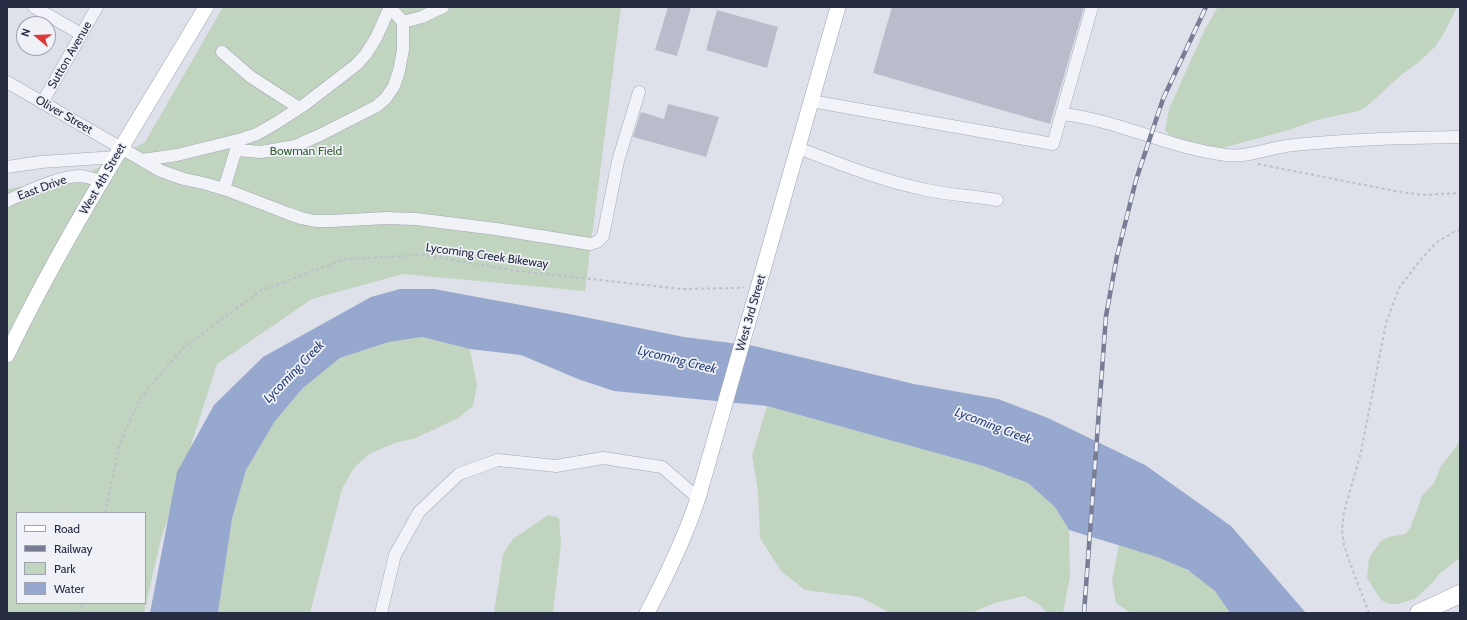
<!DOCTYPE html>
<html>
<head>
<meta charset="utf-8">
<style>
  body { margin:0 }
  #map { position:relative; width:1467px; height:620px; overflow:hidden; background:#dfe1ea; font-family:Cabin,sans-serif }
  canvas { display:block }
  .frame { position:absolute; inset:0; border:8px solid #262c42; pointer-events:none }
  .legend { position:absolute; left:16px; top:512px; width:130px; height:92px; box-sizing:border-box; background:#eff1f7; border:1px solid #9fa2af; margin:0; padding:5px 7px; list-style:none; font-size:12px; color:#262c42 }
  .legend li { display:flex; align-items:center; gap:8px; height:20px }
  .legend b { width:20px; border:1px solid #9fa2af }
  .north { position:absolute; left:16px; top:16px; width:40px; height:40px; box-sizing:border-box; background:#eff1f7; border:1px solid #9fa2af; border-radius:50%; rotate:289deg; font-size:11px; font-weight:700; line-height:16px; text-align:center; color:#262c42 }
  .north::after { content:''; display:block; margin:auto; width:14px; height:18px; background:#db3a38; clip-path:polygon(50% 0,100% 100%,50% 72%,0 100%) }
</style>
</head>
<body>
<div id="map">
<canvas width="1467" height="620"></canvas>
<div class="frame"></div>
<ul class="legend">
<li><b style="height:5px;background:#fff"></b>Road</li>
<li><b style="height:5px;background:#777d95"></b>Railway</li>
<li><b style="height:11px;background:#c1d4bf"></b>Park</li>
<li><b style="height:11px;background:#96a8cd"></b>Water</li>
</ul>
<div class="north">N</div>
</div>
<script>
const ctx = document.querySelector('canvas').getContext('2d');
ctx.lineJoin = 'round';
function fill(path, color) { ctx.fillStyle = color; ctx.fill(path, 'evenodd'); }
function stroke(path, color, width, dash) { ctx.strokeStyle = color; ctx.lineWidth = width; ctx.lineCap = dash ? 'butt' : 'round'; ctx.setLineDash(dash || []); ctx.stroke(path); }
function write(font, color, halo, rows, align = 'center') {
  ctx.font = font + ' Cabin,sans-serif'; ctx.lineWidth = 3.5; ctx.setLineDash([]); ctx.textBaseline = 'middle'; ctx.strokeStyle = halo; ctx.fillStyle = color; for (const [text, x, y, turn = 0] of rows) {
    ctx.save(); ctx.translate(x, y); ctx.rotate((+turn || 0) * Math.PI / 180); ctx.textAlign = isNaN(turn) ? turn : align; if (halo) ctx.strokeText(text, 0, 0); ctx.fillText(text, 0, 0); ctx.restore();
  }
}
fill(new Path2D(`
  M223,7H621L585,291L403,274L312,299L217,364L161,539L144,613H7V189L83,176L145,142ZM17,513H145V603H17Z
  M1218,7H1457L1444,33L1435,47L1419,62L1400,76L1365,108L1358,111L1317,120L1289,130L1218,149L1181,142L1165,131L1169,109L1205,29Z
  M422,337L470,349L477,385L473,406L458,418L416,438L395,443L369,454L354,468L342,489L310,613H218L232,519L246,470L275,421L303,388L340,358L389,342Z
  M767,406L983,466L1028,483L1055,507L1069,530L1070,576L1063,613H1047L1040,605L1024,596L995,603L971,613H890L860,597L805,590L781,571L760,538L758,491L752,456Z
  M1460,421V558L1439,574L1434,581L1415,599L1398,604H1389L1381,600L1367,578L1369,558L1380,542L1388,537L1406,534L1411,526L1422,496L1434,483L1441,466L1453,451L1459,442Z
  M548,515L559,518L561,544L553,613H494L503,554L513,539Z
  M1119,545C1154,556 1188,564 1214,590C1220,596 1225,606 1230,613H1131L1116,603L1112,580Z`), '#c1d4bf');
fill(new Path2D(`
  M400,289H434L564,313L684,337L754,346L914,384L998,399L1048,418L1145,465L1231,526L1306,613H1230L1215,591L1188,570L1157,557L1069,530L1055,507L1028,483L983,466L767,406L614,391L578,379L521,355L470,349L422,337L389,342L340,358L303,388L275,421L246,470L232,519L218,613H150L177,472L214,405L263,357L371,297Z`), '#96a8cd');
fill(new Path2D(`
  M668,7H691L677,56L655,50Z
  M892,7H1084L1050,124L873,73Z
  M717,10L778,27L767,68L706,50Z
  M668,104L719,117L706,157L633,137L641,112L664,119Z`), '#b9bcca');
const minor = new Path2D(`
  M34,7L81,34
  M403,22L422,17L443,7
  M222,52L251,77L299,108
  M7,82L161,171L184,179L203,183L227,190L287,213L301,218L315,221H331L386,218L416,219L496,229L590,244L597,242L603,236L618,161L639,92
  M811,101L1053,144L1092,7
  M42,103L97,7
  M1062,114C1118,120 1169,148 1226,155C1248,158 1271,147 1294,145C1349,139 1405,138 1460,137
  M798,148C840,164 882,181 927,190C950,195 973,196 997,200
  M236,150L261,152L295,146L320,135L377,106L386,98L394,86L399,71L403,50V22L390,7
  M142,160L177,155L242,139L257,134L276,123L304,105L356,65L366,54L376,38L390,7
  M7,167L41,162L116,157
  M224,189L238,143
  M7,201C26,192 59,176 80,176C88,177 95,179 101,182
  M381,613L395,555L419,512L459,474L498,460L556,466L603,458L662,467L698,498`);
const major = new Path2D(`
  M7,355C65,234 138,122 206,7
  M647,613C667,575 685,538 698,498L838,7`);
const highway = new Path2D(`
  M1419,613L1460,594`);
stroke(minor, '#a4a7b4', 13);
stroke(major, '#9da3b7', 16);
stroke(highway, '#858ba2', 19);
stroke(new Path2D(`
  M1258,164L1400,192L1423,195L1460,193
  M105,513L120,442L141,397L184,347L260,291L345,259L424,255L518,271L681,289L737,288L744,287
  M79,613L83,603
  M1369,613L1350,563L1344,545L1342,530L1344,512L1361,452L1386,323L1399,288L1422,258L1437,242L1454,232L1460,230`), '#bdbfc9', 2, [3, 3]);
stroke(minor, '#f2f3f8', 12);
stroke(major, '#fff', 15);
stroke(highway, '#fff', 18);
const rail = new Path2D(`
  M1084,613L1106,316L1117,256L1136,180L1163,99L1206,7`);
stroke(rail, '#777d95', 4.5);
stroke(rail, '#eff1f7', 3, [9]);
write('12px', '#262c42', '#eff1f7', [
  ["Sutton Avenue",70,55,-60],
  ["Oliver Street",64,115,30],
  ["West 4th Street",103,179,-60],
  ["East Drive",42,188,-20],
  ["Lycoming Creek Bikeway",487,256,8],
  ["West 3rd Street",751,313,-74]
]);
write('12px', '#335f32', '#eff1f7', [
  ["Bowman Field",306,151]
]);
write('italic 13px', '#2c427a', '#eff1f7', [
  ["Lycoming Creek",677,360,14],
  ["Lycoming Creek",294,372,-46],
  ["Lycoming Creek",993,426,21]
]);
</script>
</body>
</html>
